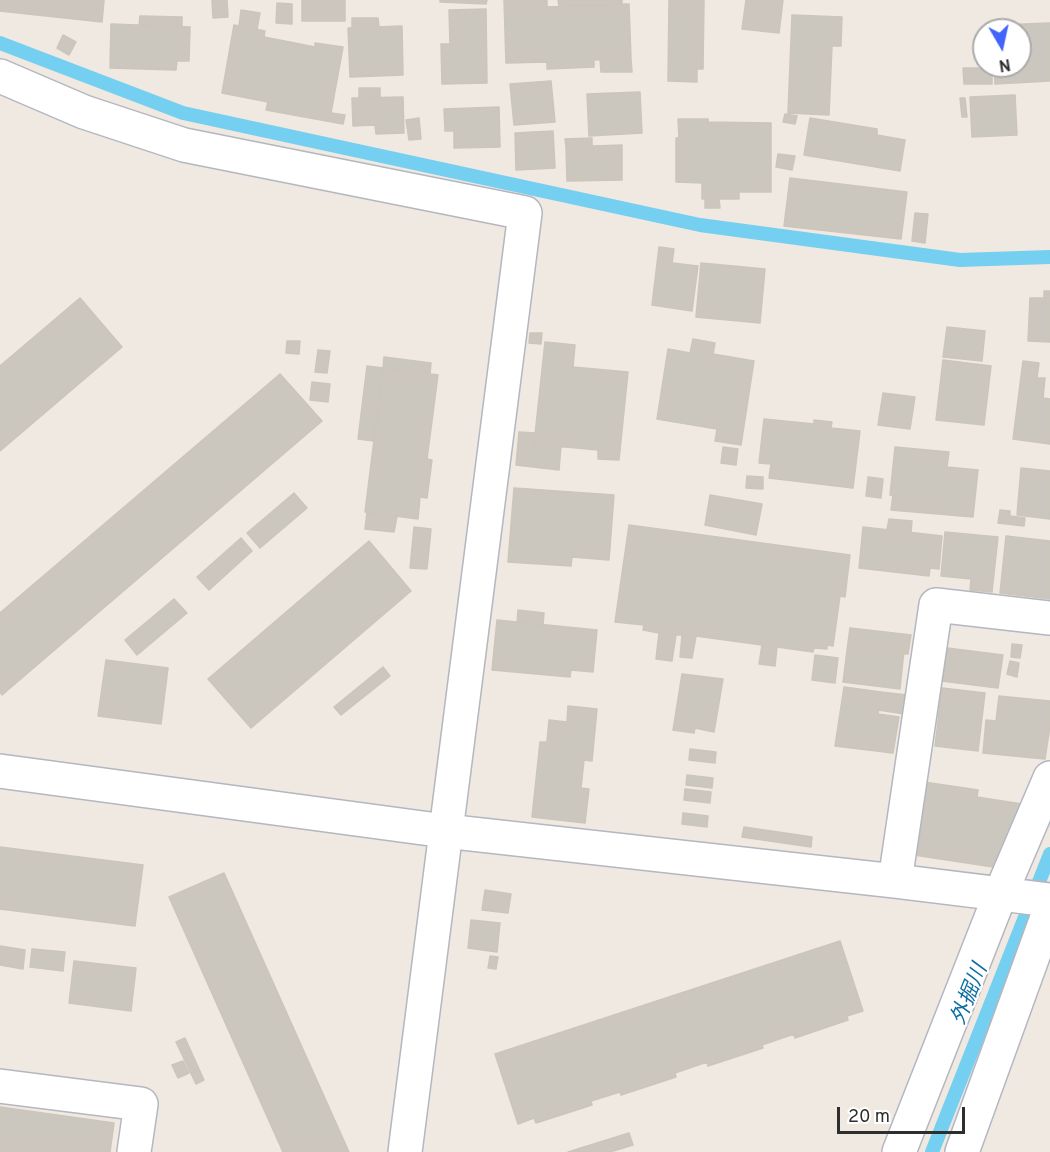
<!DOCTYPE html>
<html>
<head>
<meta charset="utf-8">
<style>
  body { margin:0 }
  #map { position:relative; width:1050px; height:1152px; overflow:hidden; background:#efe9e1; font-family:Overpass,sans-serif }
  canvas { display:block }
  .north { position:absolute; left:972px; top:18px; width:60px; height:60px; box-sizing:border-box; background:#fff; border:2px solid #ababab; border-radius:50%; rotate:171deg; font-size:16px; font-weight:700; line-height:24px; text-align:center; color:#2e2e2e }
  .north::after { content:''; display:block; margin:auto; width:21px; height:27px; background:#4264fb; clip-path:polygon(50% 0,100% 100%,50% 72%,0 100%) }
  .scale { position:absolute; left:837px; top:1107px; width:128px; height:27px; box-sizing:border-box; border:3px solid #2e2e2e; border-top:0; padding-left:8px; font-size:18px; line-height:21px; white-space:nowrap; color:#2e2e2e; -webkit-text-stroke:4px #fff; paint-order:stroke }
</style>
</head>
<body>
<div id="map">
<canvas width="1050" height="1152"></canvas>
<div class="north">N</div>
<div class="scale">20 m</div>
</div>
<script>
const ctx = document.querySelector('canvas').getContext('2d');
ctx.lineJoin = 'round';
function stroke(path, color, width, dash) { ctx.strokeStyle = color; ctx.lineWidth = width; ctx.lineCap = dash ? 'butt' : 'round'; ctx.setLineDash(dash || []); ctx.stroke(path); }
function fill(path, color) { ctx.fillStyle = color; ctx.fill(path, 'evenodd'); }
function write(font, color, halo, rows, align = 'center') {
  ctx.font = font + ' Overpass,"Noto Sans JP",sans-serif'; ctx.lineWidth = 4.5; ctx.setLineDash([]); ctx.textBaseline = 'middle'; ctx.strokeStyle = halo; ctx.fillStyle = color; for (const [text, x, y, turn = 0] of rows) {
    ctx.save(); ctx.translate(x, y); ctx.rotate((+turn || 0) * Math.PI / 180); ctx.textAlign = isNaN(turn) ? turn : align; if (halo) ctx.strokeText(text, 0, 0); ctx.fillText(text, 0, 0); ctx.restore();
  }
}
stroke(new Path2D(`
  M0,43L183,113L700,225L960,260L1050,257
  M932,1152L1050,854`), '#75cff0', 14);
const building = new Path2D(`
  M0,0H104L102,22L0,11Z
  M212,0H227L228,17L213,18Z
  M302,0H345V21H302Z
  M440,0H487L486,4L440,2Z
  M504,0H547V7L629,4L631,59L594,60V67L547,69V62L506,63Z
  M558,0H622V4L559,6Z
  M669,0H704L703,69H697V82L668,81Z
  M746,0H783L779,33L742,29Z
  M277,3L292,4V24L276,23Z
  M486,9L487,83L442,84L441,44H450L449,10Z
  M241,10L260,13L257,29L239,26Z
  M792,15L842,17L841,46H832L829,115L788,113Z
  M140,16L182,17V27L139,26Z
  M352,18H378L379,27L352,28Z
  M1050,23V81L995,84L994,66H1020V30H993V27H1000L999,25Z
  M111,24L190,27L189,61H177L176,70L110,68Z
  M234,25L265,31L264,37L315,47V43L343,47L331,113L345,115L343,124L266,110L268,102L222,93Z
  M402,26L403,75L350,77L348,28Z
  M63,35L76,42L69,55L57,48Z
  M600,59H631L632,72H601Z
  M963,68H992V84H964Z
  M551,81L555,122L514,125L510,84Z
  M359,88H380V97L359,98Z
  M640,92L642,133L589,136L587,94Z
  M1015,95L1017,135L972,137L970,97Z
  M403,97L404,133L376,134L375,125L353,126L352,98Z
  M960,98H965L967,117H962Z
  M499,107L500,147L454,148V131H445L444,109Z
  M785,114L797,116L795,124L783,122Z
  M419,118L421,139L409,140L406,120Z
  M810,118L877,129V135L905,140L900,171L804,155Z
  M678,119H708V122L771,123V192H739V199H702V183L676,182V138H679Z
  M553,131L555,168L516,170L515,133Z
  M592,138V147H566L565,139Z
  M622,145V180L567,181L566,147Z
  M778,154L795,156L792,170L776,167Z
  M790,178L907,192L901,239L784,226Z
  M705,199H719L720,208H705Z
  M915,213L928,214L925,243L912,241Z
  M659,247L674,249L672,263L698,266L692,311L652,305Z
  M701,263L765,269L760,323L696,317Z
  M1044,291H1050V342L1028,341L1030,298H1044Z
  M80,298L122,347L0,451V366Z
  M947,327L985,331L982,361L943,357Z
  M530,333H542L541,344L529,343Z
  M693,339L715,343L713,354L754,361L741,445L715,441L717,429L657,419L668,349L690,353Z
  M287,341H300L299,354L286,353Z
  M545,342L575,345L573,367L628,372L619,460L598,459V450L534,444Z
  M318,350L330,351L327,373L315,372Z
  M384,357L431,363L430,374L383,368Z
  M943,360L991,366L984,425L936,420Z
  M1023,361L1039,363L1037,378H1045L1043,398L1050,399V444L1013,439Z
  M367,366L383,368L374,441L358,439Z
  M383,368L438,375L427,459L432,460L427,498L420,497L418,519L365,512Z
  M280,374L322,421L2,695L0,692V613Z
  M312,382L330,384L328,402L310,400Z
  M883,393L915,397L910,429L878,425Z
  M764,419L814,424V420L832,422L831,428L860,431L853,488L769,478L771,464L759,463Z
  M519,432L536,433L534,444L561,446L559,470L516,465Z
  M723,447L738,449L736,465L721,463Z
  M895,447L949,452L947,467L978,470L973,517L938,514L940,500L890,495Z
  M1021,468L1050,471V519L1017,515Z
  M747,476L763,477V489L746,488Z
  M868,477L883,479L881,498L866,496Z
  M514,488L614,495L609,560L572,557L571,566L508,562Z
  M294,493L307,508L260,548L247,533Z
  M710,495L762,504L756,535L705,525Z
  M893,495L940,500L938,514L891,510Z
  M1000,510L1010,511V516L1025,518L1024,526L998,523Z
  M367,512L397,516L394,532L365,529Z
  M889,519L912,521L911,532L887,530Z
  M629,525L850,555L845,597L840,596L833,646L827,645V649L814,648L813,652L777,647L775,666L759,664L762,645L696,636L692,658L680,657L682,635H676L672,661L656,659L659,633L643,630L644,625L615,622Z
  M414,527L431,529L427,569L410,568Z
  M863,527L942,536L939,569L930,568L929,576L859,568Z
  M945,532L998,537L992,592L970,590L971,579L941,576Z
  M1006,536L1050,541V599L1000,593Z
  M241,538L252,551L209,590L197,577Z
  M369,541L411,591L251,728L208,679Z
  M174,599L187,613L137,655L125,640Z
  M518,610L544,613L543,625L517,623Z
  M497,620L597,630L593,672L571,670L570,677L492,670Z
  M850,628L911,635L908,654H904V650L848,643Z
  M848,643L904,650L900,689L843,682Z
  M1012,644L1022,645L1020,658L1011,657Z
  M947,648L1003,655L998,688L942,681Z
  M815,655L838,658L835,683L812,680Z
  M106,660L168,668L161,724L98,716Z
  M1010,661L1019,663L1017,677L1007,674Z
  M383,667L390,676L341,715L334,707Z
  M682,674L723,679L714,732L695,728L694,733L673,730Z
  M844,687L881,692L878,714L899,717L893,753L835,746Z
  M942,688L985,693L978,751L935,746Z
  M881,692L907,695L905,714L878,710Z
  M999,696L1050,701V726L1045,759L983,753L986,720L996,721Z
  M568,706L597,709L592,761L584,760L581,788L589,789L585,823L532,817L540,742H547L549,720L567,722Z
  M690,749L716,752L715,763L689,760Z
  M687,775L713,778L712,788L686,785Z
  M924,782L978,790L977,797L1028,805L1000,868L914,855Z
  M685,789L711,792L710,803L684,800Z
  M683,813L708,816L707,827L682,824Z
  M744,827L812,837L811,847L742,837Z
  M0,847L143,865L135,926L0,909Z
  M224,873L349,1152H283L169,897Z
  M485,890L511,894L508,913L482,910Z
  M471,920L500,923L497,952L468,948Z
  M840,941L863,1011L847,1016L848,1020L795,1038L794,1034L762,1045L763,1048L708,1066L707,1062L675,1073L676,1077L621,1095L620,1092L591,1101L592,1105L536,1123L534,1118L518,1124L495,1054Z
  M0,946L25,950L23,969L0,965Z
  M32,949L65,952L63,971L30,967Z
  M490,956L498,957L496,969L488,968Z
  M74,961L136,968L131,1011L69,1003Z
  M185,1038L204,1080L196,1084L176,1042Z
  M183,1061L189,1073L178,1078L172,1065Z
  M0,1107L114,1123L110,1152H0Z
  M629,1133L633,1145L610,1152H568Z`);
fill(building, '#cbc7bf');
stroke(building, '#cbc5ba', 1.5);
const minor = new Path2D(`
  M0,76L84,112L184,145L525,213C486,526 444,839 405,1152
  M0,771L445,831L895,881L1050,900
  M895,881L936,605L1050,618
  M0,1086L141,1104L134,1152
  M899,1152L1000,895L1050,778
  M962,1152L1050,909`);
stroke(minor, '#b4b7c1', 36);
stroke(minor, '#fff', 33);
write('italic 21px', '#0d6fa3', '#fff', [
  ["外掘川",971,995,-68]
]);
</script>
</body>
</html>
